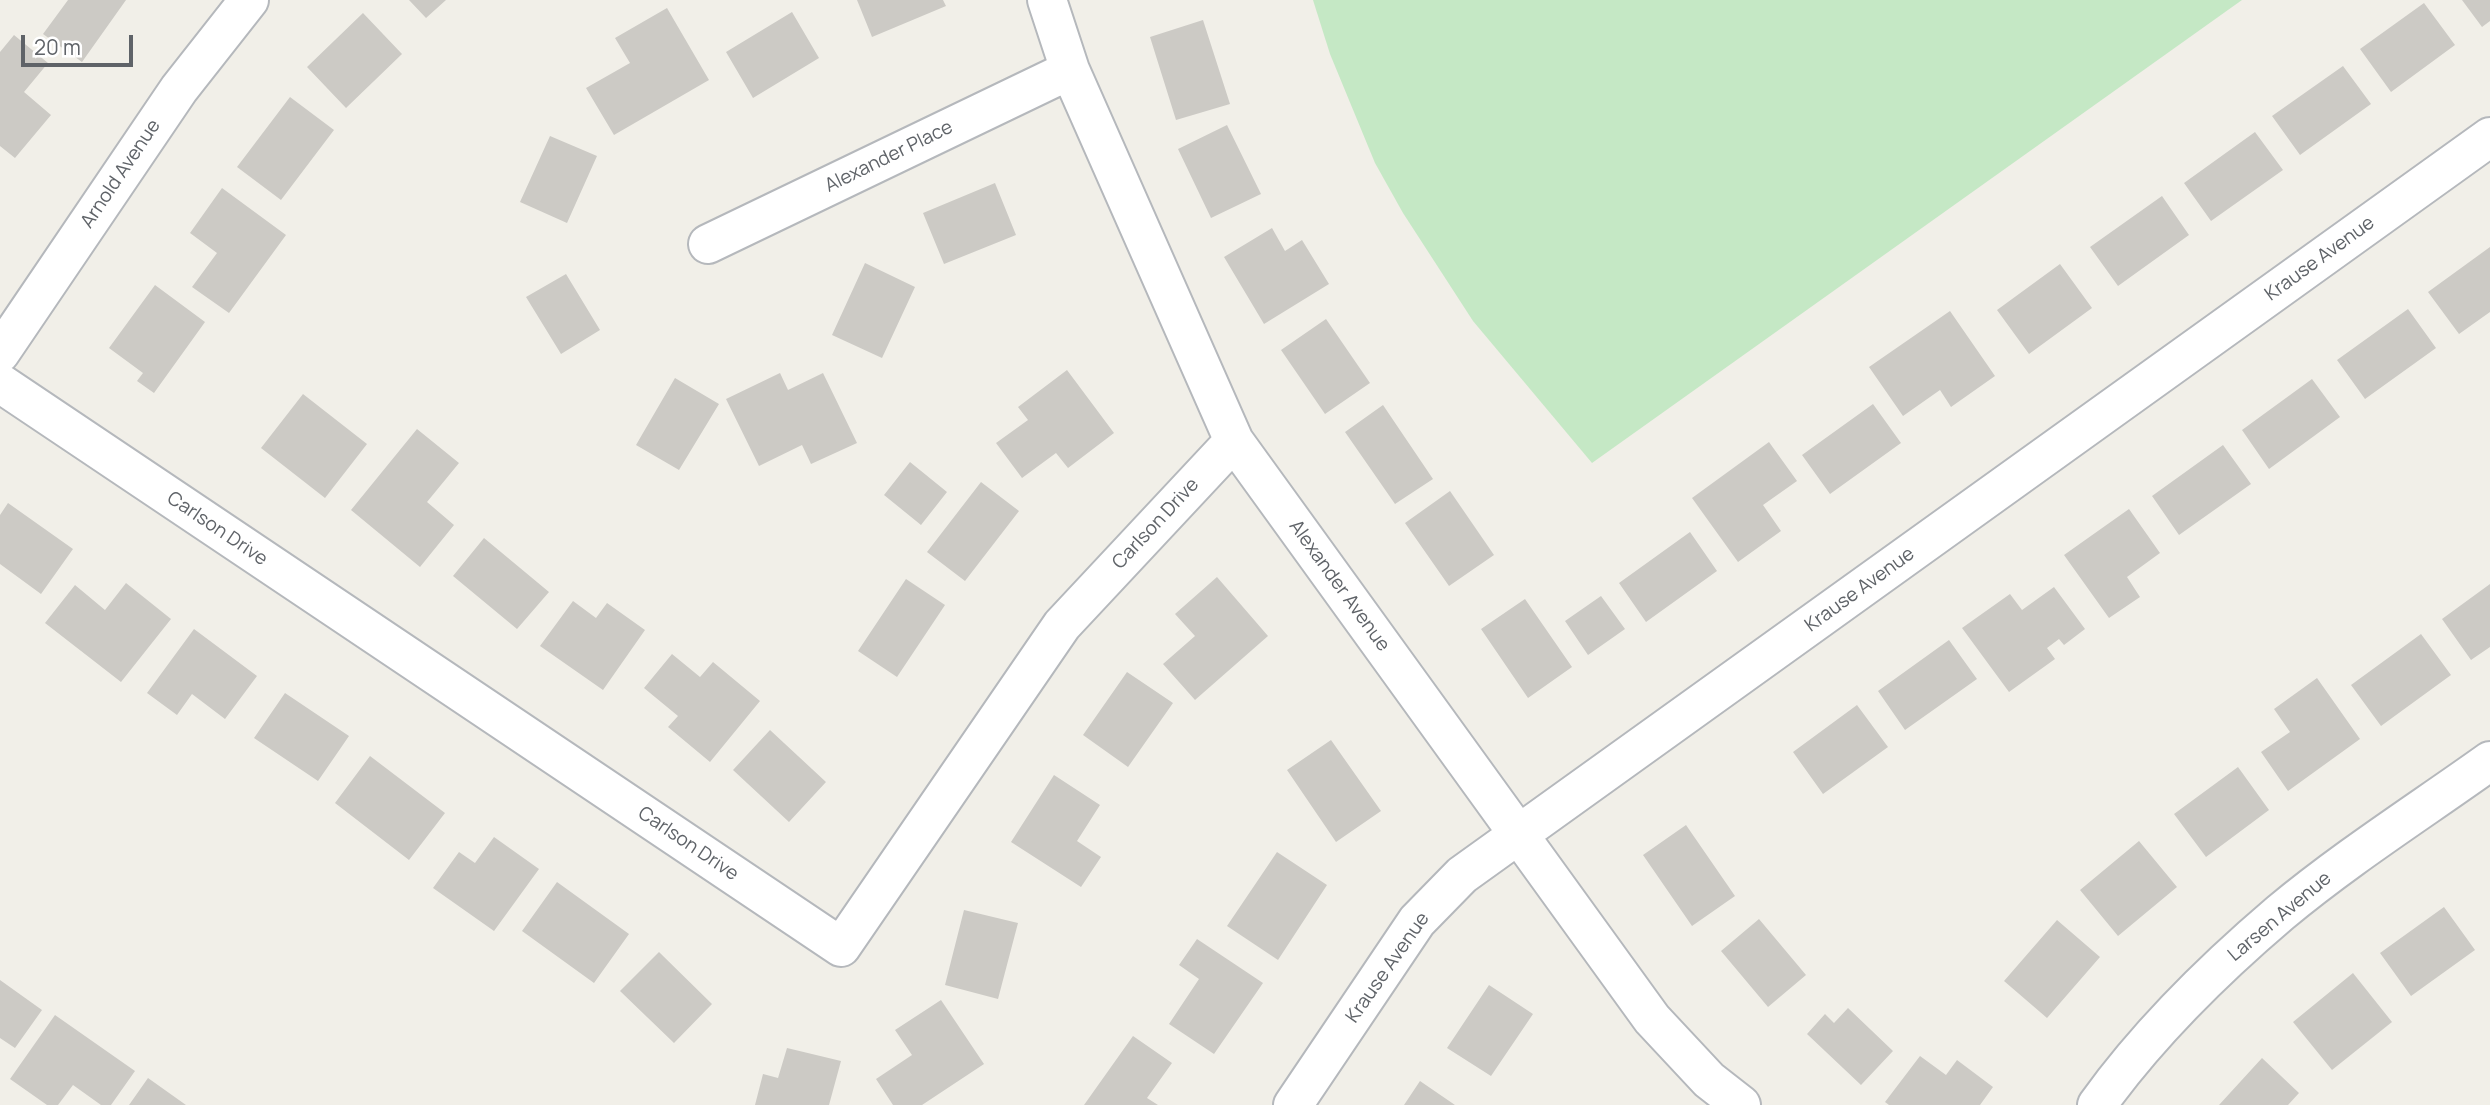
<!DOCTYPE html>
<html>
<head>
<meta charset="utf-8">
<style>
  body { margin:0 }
  #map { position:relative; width:2490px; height:1105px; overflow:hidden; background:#f1efe8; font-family:Manrope,sans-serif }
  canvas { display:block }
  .scale { position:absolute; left:21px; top:35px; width:112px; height:32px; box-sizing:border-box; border:4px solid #5f6368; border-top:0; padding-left:9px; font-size:21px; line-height:24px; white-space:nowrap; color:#5f6368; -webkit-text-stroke:5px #fff; paint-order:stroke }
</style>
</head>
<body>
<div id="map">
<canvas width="2490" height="1105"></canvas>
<div class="scale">20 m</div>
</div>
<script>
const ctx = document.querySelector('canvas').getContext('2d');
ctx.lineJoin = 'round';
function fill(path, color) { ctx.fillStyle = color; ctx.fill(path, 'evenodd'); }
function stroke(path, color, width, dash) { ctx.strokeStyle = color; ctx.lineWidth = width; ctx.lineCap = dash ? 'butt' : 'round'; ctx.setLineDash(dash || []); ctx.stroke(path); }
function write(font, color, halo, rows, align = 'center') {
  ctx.font = font + ' Manrope,sans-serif'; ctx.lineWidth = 6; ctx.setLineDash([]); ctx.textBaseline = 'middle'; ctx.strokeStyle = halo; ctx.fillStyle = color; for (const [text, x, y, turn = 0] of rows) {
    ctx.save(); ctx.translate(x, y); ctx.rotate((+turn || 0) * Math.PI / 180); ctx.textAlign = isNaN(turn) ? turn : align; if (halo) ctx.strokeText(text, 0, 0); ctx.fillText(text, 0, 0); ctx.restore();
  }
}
fill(new Path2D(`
  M1313,0H2242L1592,463L1473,321L1403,213L1375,163L1330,54Z`), '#c5e8c5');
fill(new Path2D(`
  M68,0H126L82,62L43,34Z
  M409,0H446L426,18Z
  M857,0H943L946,6L872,37Z
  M2462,0H2490V21L2482,27Z
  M2424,3L2455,45L2391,92L2360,49Z
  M667,8L709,80L614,135L586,88L630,63L615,38Z
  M792,12L819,58L753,98L726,52Z
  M363,13L402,54L346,108L307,67Z
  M1203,20L1230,104L1176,120L1150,37Z
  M14,35L48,63L24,92L51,115L15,158L0,146V52Z
  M2343,66L2371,104L2300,155L2272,116Z
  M290,97L334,130L281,200L237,167Z
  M1227,125L1261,194L1211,218L1178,149Z
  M2255,132L2283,170L2211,221L2184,183Z
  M550,136L597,156L567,223L520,202Z
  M995,183L1016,235L944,264L923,213Z
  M222,188L286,235L229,313L192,287L217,253L190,233Z
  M2162,196L2189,235L2118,286L2090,247Z
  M1272,228L1285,251L1302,240L1329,284L1264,324L1224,257Z
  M2490,247V312L2459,334L2428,292Z
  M865,263L915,287L882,358L832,335Z
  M2060,264L2092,308L2029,354L1997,310Z
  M566,274L600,330L561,354L526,297Z
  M155,285L205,322L154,393L137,381L143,373L109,348Z
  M2408,309L2436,348L2365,399L2337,360Z
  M1950,311L1995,376L1951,407L1940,390L1903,416L1869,367Z
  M1326,319L1370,383L1325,414L1281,350Z
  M1067,370L1114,433L1068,468L1056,453L1022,478L996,443L1028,420L1018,407Z
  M780,373L788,390L823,373L857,443L811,464L802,445L759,466L726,399Z
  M675,378L719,404L679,470L636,445Z
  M2312,379L2340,417L2269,469L2242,430Z
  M303,394L367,444L325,498L261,448Z
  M1873,404L1901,443L1830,494L1802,455Z
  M1383,405L1433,479L1395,504L1345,432Z
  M417,429L459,463L427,502L454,525L420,567L351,510Z
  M1769,442L1797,481L1763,505L1781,531L1738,562L1692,498Z
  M2223,445L2251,484L2179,535L2152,496Z
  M910,462L947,492L921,525L884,495Z
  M981,482L1019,511L965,581L927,552Z
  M1450,491L1494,555L1449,586L1405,523Z
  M8,503L73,549L41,594L0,564V515Z
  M2129,509L2160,553L2127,577L2140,597L2109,618L2064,555Z
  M1690,532L1717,571L1646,622L1619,583Z
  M484,538L549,592L517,629L453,576Z
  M1217,577L1268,636L1195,700L1163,664L1195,636L1175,614Z
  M906,579L945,605L897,677L858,651Z
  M126,583L171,619L121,682L45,623L75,585L105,610Z
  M2490,584V647L2471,660L2442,619Z
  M2054,587L2085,629L2064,645L2059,639L2047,648L2055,659L2009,692L1962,628L2010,594L2022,610Z
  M1601,596L1625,629L1588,655L1565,621Z
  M1525,599L1572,667L1528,698L1481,629Z
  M573,601L596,618L607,603L645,630L603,690L540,646Z
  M194,629L257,676L225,719L192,694L177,715L147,693Z
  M2421,634L2451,675L2381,726L2351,685Z
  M1949,640L1977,679L1905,730L1878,691Z
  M672,654L700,677L713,662L760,701L710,762L668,727L678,716L644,688Z
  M1127,672L1173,703L1128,767L1083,735Z
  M2317,678L2360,739L2288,791L2261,752L2290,732L2274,709Z
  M285,693L349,736L318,781L254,738Z
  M1857,705L1888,747L1823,794L1793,752Z
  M770,730L826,782L789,822L733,770Z
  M1331,740L1381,811L1336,842L1287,770Z
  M370,756L445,813L409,860L335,803Z
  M2238,767L2269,810L2206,857L2174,814Z
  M1054,775L1100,805L1077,841L1101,857L1081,887L1011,842Z
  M1686,825L1735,896L1692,926L1643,855Z
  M494,837L539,869L494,931L433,888L459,852L475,863Z
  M2139,841L2177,887L2118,936L2080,890Z
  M1277,852L1327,885L1278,960L1227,926Z
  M557,882L629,934L594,983L522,931Z
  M2444,907L2475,950L2411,996L2380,953Z
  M964,910L1018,923L998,999L945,985Z
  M1759,919L1806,975L1768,1007L1721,951Z
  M2057,920L2100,957L2047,1018L2004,981Z
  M1197,939L1263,983L1214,1054L1169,1024L1199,979L1179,965Z
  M659,952L712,1004L674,1043L620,991Z
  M2353,973L2392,1022L2332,1070L2293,1022Z
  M0,980L42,1010L15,1048L0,1038Z
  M1489,985L1533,1014L1491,1076L1447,1048Z
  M941,1000L984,1064L922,1105H893L876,1079L912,1055L895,1030Z
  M1848,1008L1893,1051L1861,1085L1807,1034L1825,1014L1834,1023Z
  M55,1015L135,1071L111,1105H101L73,1085L58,1105H47L10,1079Z
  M1133,1036L1172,1063L1147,1098L1158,1105H1084Z
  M787,1048L841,1061L829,1105H755L763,1074L778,1078Z
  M1920,1056L1946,1075L1957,1060L1993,1087L1980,1105H1889L1885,1102Z
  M2262,1058L2299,1093L2288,1105H2219Z
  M148,1078L186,1105H129Z
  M1420,1081L1455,1105H1404Z`), '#cccac5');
const minor = new Path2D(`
  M1047,0L1070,70L1234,441L1652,1019L1709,1080L1741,1105
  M708,244L1070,70
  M0,353L179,89L249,0
  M0,383L841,947L1062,625L1234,441
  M1293,1105L1417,921L1462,875L2490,137
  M2097,1105C2148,1034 2213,970 2280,913C2346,858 2420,811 2490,761`);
stroke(minor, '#b5b8bc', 42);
stroke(minor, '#fff', 38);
write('19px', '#5f6368', '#fff', [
  ["Alexander Place",889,157,-26],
  ["Arnold Avenue",121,174,-56],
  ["Krause Avenue",2320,259,-36],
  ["Carlson Drive",1156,524,-47],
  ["Carlson Drive",217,529,34],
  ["Alexander Avenue",1339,586,54],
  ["Krause Avenue",1860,590,-36],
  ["Carlson Drive",688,844,34],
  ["Larsen Avenue",2280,917,-40],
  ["Krause Avenue",1388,968,-55]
]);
</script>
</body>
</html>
